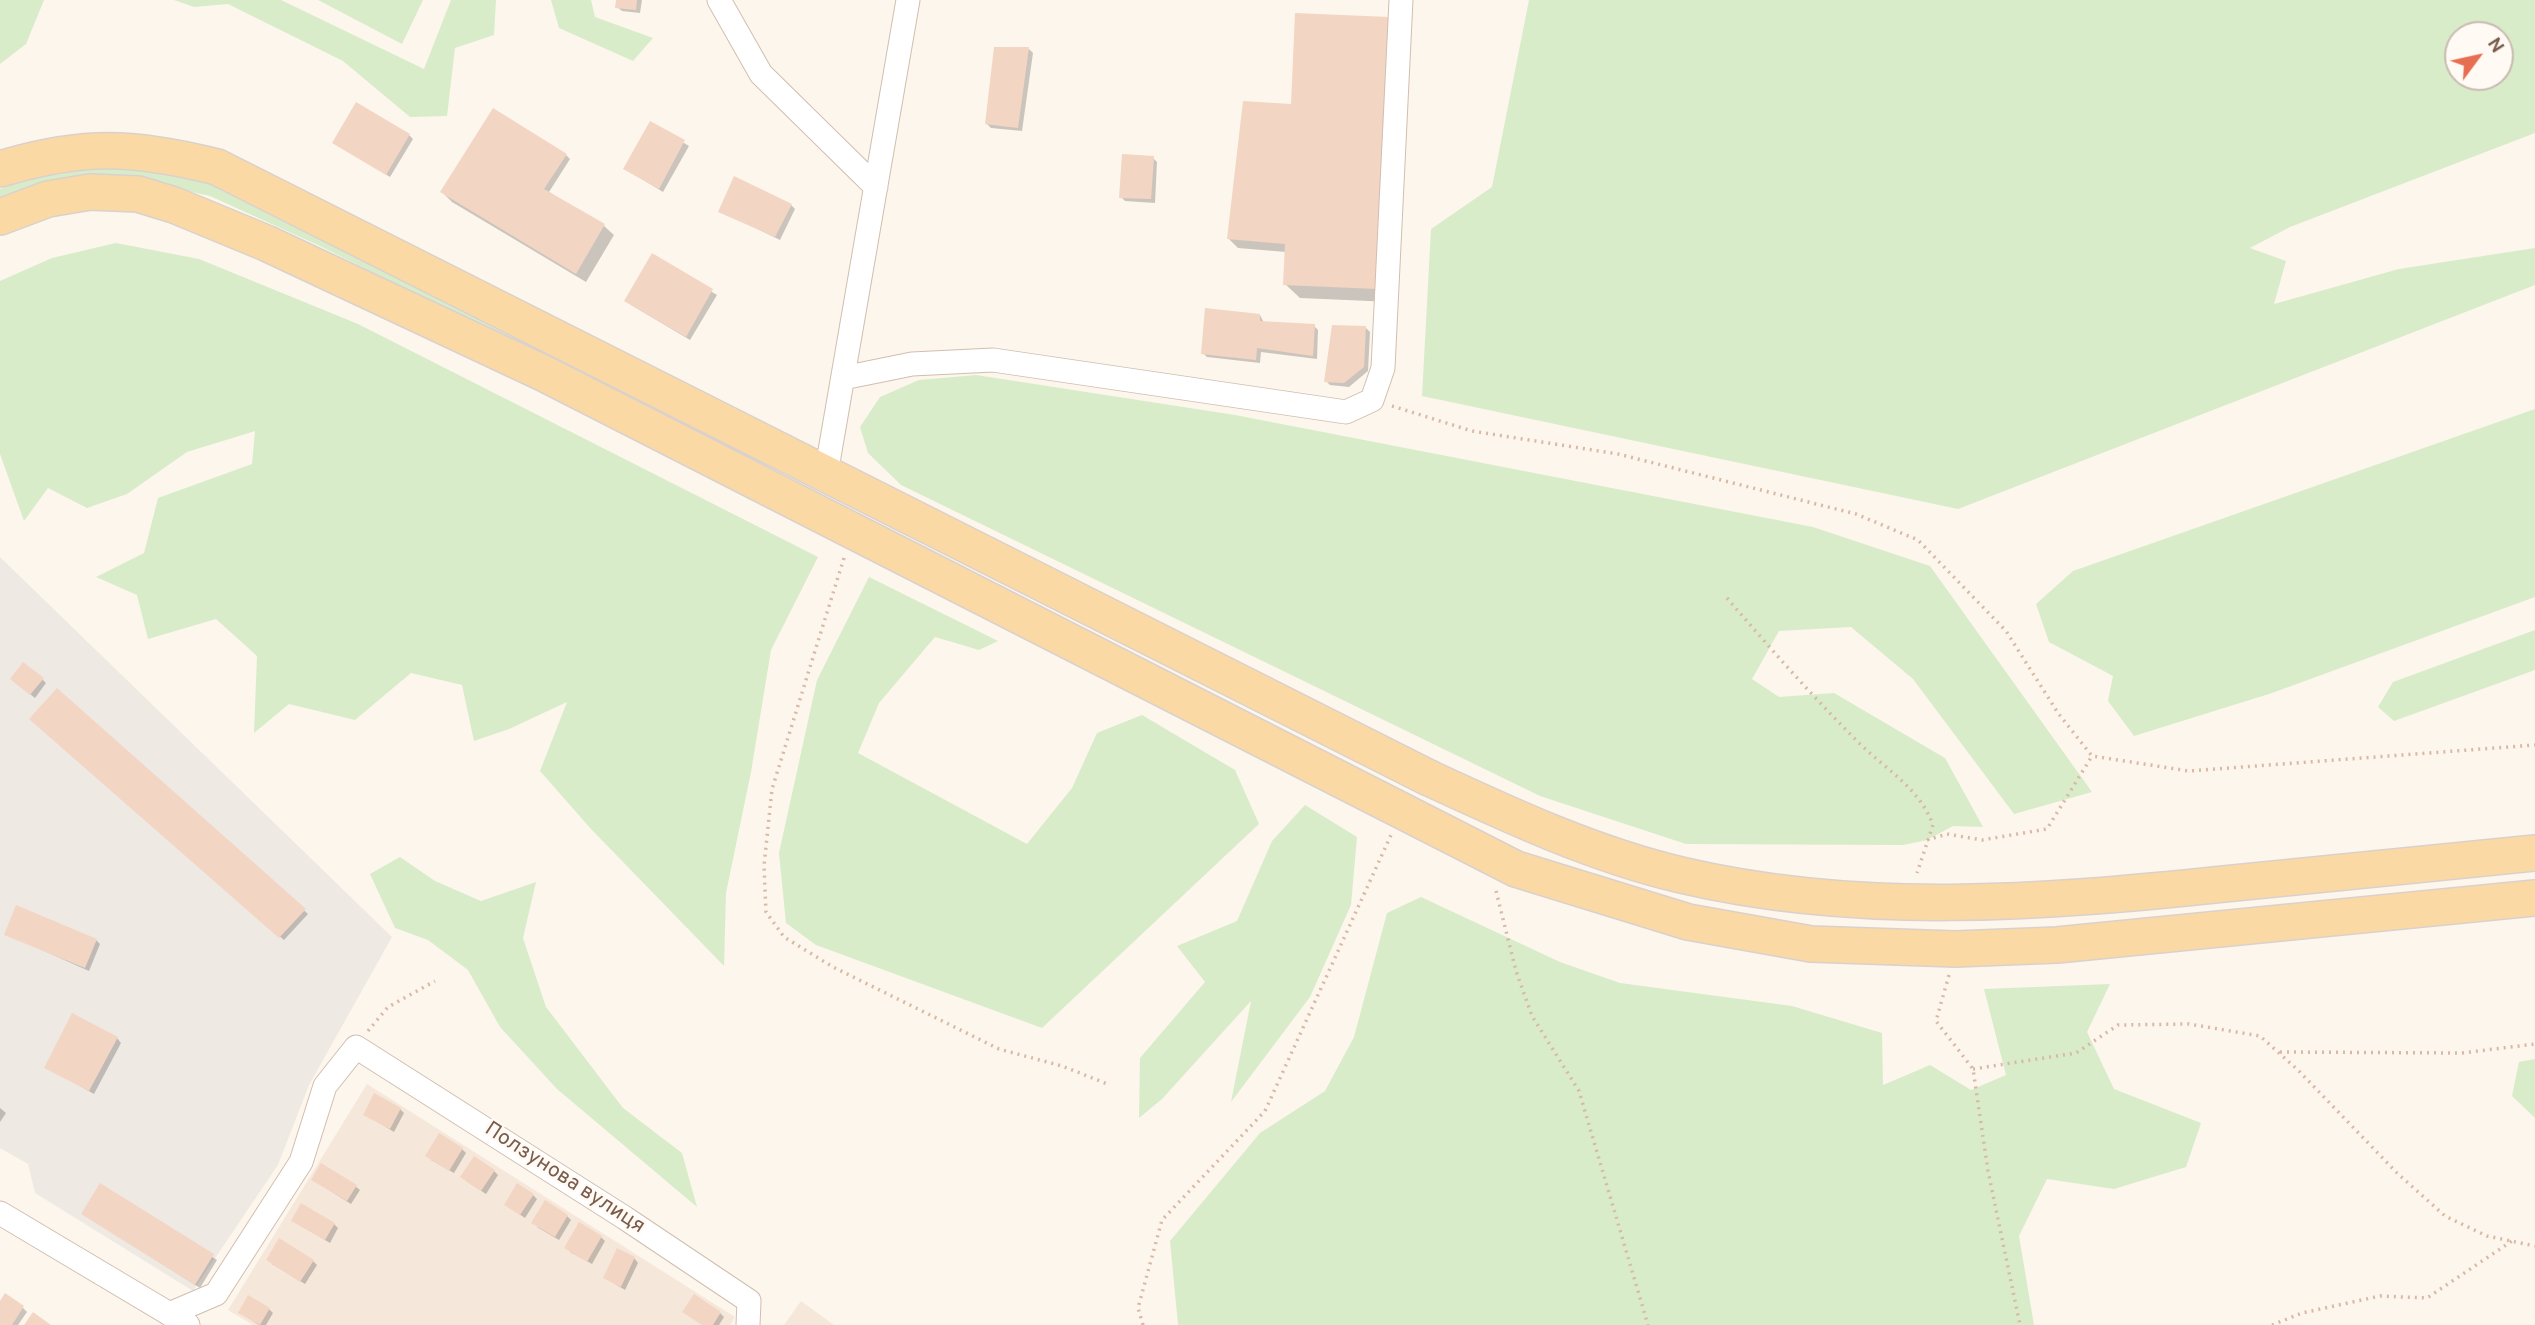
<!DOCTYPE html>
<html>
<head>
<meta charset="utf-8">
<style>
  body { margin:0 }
  #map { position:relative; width:2535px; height:1325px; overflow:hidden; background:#fdf6ec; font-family:Overpass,sans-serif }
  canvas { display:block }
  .north { position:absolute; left:2444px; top:21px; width:70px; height:70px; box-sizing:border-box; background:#fffaf3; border:2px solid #cabbb1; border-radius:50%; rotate:57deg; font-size:19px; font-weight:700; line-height:28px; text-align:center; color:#7a5c4d }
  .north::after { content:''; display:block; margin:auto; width:24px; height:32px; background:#e76f51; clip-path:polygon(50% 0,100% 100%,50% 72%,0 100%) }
</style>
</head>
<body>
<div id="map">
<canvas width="2535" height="1325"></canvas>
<div class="north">N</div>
</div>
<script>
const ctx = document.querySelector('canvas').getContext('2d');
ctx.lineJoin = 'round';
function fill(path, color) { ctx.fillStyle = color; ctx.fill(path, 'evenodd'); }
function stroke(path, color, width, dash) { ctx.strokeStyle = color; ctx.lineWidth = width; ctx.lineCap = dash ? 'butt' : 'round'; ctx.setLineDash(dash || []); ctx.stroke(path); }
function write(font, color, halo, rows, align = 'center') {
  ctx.font = font + ' Overpass,sans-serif'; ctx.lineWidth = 5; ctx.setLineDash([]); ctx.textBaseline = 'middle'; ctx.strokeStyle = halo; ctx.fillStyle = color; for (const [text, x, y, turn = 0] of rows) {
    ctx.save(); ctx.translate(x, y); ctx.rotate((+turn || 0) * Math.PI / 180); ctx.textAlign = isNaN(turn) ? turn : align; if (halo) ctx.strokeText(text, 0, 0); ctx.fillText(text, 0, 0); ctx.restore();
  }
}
fill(new Path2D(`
  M367,1084L735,1317L730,1325H253L228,1310Z
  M801,1301L834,1325H784Z`), '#f5e8da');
fill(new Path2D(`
  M0,557L392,937L309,1085L278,1165L193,1291L35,1193L28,1164L0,1148Z`), '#efe9e4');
fill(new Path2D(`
  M0,0H44L26,44L0,64Z
  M174,0H281L424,69L451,0H496L494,35L455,48L447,116L410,117L343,61L228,4L194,7Z
  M318,0H423L402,44Z
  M551,0H591L595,17L653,38L633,61L559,28Z
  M1529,0H2535V133L2290,227L2250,248L2286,261L2274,304L2399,269L2535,248V285L1958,509L1422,396L1431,229L1492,187ZM2458,35H2500V77H2458Z
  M143,167L213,183L769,464L767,467L764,469L320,246L210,196L147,182L0,201V189C55,168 85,168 143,167Z
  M116,243L199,259L358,324L818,557L771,650L751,772L726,893L724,966L591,829L540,771L567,702L509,729L474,741L462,685L411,673L355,720L289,704L254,733L257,656L216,619L148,639L137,595L96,577L144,553L158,498L252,464L255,431L187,452L127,494L87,508L48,488L24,521L0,454V281L52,258Z
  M976,375L1235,415L1813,527L1930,566L2092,792L2014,814L1913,679L1851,627L1779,631L1752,679L1779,697L1834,693L1945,758L1983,827L1953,826L1927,840L1903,845L1686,844L1540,796L901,485L868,453L860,427L880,397L919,380Z
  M2535,409V597L2272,693L2134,736L2108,701L2113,676L2049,642L2036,604L2073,571Z
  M869,577L998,641L979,650L935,637L879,703L858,753L1027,844L1072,788L1097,733L1142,715L1235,770L1259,824L1042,1028L816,945L786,923L779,853L817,680Z
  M2535,630V670L2394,721L2378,707L2393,682Z
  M1305,805L1357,837L1351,905L1310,997L1231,1102L1251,1001L1162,1099L1139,1118L1140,1058L1205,982L1177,946L1237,921L1272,841Z
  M400,857L435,881L481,901L536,882L523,938L546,1007L623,1108L682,1153L697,1207L557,1089L500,1027L468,970L428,940L395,928L370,874Z
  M1421,897L1560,962L1620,983L1792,1006L1882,1033L1883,1085L1930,1065L1971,1090L2006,1075L1984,989L2110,984L2087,1032L2114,1089L2201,1123L2186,1167L2114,1189L2047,1179L2019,1236L2034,1325H1178L1170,1241L1260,1133L1325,1091L1354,1037L1387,913Z
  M2535,1059V1118L2512,1096L2519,1062Z`), '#d8ecc9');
fill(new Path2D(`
  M618,0H642L640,13L622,11L617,7Z
  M1029,49L1033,53L1022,131L991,128L987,124Z
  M1244,103L1392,302L1300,298L1285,284L1286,252L1238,248L1229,239Z
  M650,123L689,146L663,192L625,169Z
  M409,135L413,139L390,177L335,143Z
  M566,155L570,159L549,192L604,226L614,235L586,282L452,202L442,192Z
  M1153,158L1157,162L1155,203L1125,201L1121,197Z
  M791,205L795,209L780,240L720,211Z
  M653,256L717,295L690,340L631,305Z
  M1260,315L1264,323L1314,326L1318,330L1317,359L1261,352L1260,363L1207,357L1203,353Z
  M1366,328L1370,332L1368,371L1349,387L1330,385L1326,381Z
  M42,679L46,683L35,698L16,683Z
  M57,691L308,914L284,940L35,723Z
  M6,934L96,940L100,944L89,971Z
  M117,1038L121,1043L94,1094L46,1067Z
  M0,1108L6,1113L0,1122Z
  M400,1109L404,1113L394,1132L365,1114Z
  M462,1149L466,1153L454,1173L431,1160Z
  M494,1171L498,1175L486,1194L466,1181Z
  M313,1180L355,1186L360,1190L351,1204Z
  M101,1186L217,1260L200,1288L83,1214Z
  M533,1195L537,1199L525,1218L510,1208Z
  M567,1216L571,1220L559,1240L537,1227Z
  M293,1221L334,1224L338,1228L330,1243Z
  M601,1237L605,1241L592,1264L570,1252Z
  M634,1258L638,1263L625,1290L605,1278Z
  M313,1261L317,1265L305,1284L272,1264Z
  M0,1304L23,1308L27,1312L18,1325H0Z
  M269,1309L273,1313L266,1325H259L240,1313Z
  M720,1313L724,1317L719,1325H703Z`), '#0003');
fill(new Path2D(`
  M616,0H637L636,10L615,8Z
  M1295,13L1389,17L1378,289L1283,285L1285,244L1227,239L1243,101L1291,104Z
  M994,47H1029L1018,128L985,124Z
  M356,102L410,134L386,175L332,143Z
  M493,108L567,154L544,189L605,224L576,274L440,192Z
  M650,121L685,140L659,189L623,169Z
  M1122,154L1154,156L1151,199L1119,198Z
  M734,176L792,204L775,237L718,212Z
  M652,253L713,289L686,337L624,301Z
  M1205,308L1260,314V321L1315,324L1313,356L1257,348L1256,360L1201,354Z
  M1332,325L1366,326L1364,367L1344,383L1324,382Z
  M23,662L44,678L30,695L10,679Z
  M57,688L306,909L279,938L29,719Z
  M16,905L97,939L85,968L4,935Z
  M72,1013L118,1037L89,1091L44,1068Z
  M374,1093L401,1108L390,1129L363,1115Z
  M439,1133L463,1148L449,1171L425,1156Z
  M474,1156L495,1170L481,1191L460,1177Z
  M321,1163L357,1185L347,1201L311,1180Z
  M100,1183L214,1254L195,1285L81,1214Z
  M517,1183L534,1194L520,1215L504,1205Z
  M545,1200L568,1215L555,1237L531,1223Z
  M301,1203L335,1223L325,1240L291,1221Z
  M579,1222L602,1236L587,1262L564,1248Z
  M279,1238L314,1260L300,1282L266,1260Z
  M617,1248L635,1257L621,1287L603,1278Z
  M5,1293L24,1306L12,1325H0V1301Z
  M694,1294L721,1312L713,1325H702L682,1312Z
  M248,1295L270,1308L260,1325L238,1313Z
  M33,1312L51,1325H24Z`), '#f3d5c3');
const street = new Path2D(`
  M719,0L761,74L876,187
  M843,378L912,364L993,360L1346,412L1372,400L1383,368L1401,0
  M826,474L908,0
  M0,1213L188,1325
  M169,1314L216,1294L301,1162L325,1086L356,1047L625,1218L749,1301L748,1325`);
const primary = new Path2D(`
  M0,169C83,144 133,146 217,167L1427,777C1509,815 1592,854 1681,875C1860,917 2042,903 2224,884C2328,874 2431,863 2535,853
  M0,217L48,199L90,192L138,194L174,205L266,243L545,374L1516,869L1688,922L1811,944L1955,949L2057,945L2535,898`);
stroke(street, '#d1beb0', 25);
stroke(primary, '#dad1cd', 38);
stroke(new Path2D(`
  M1392,406L1472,431L1618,454L1856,514L1918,540L2006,631L2058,713L2092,756L2189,771L2535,745
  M844,558L772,789L764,866L766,912L784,937L833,967L999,1049L1062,1066L1110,1085
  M1727,598C1769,647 1812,696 1858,742C1886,770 1919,787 1933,825L1917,873
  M1927,840L1947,834L1982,840L2047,829L2092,756
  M1496,891L1516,971L1532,1016L1579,1091L1648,1325
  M1949,975L1936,1021L1973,1069L1988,1171L2020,1325
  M368,1031L388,1007L435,981
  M2280,1052L2462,1053L2535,1044
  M1973,1069L2076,1053L2118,1025L2189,1024L2260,1036L2298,1070L2397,1173L2445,1216L2487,1236L2535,1246
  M1143,1325L1138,1308L1162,1220L1265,1111L1391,835
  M2272,1325L2302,1313L2380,1296L2427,1298L2512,1241`), '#d9b8a5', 3.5, [2, 5]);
stroke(street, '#fff', 23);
stroke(primary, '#fbd9a5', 35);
write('21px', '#7a5c4d', '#fffaf3', [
  ["Ползунова вулиця",564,1179,33]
]);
</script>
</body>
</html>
